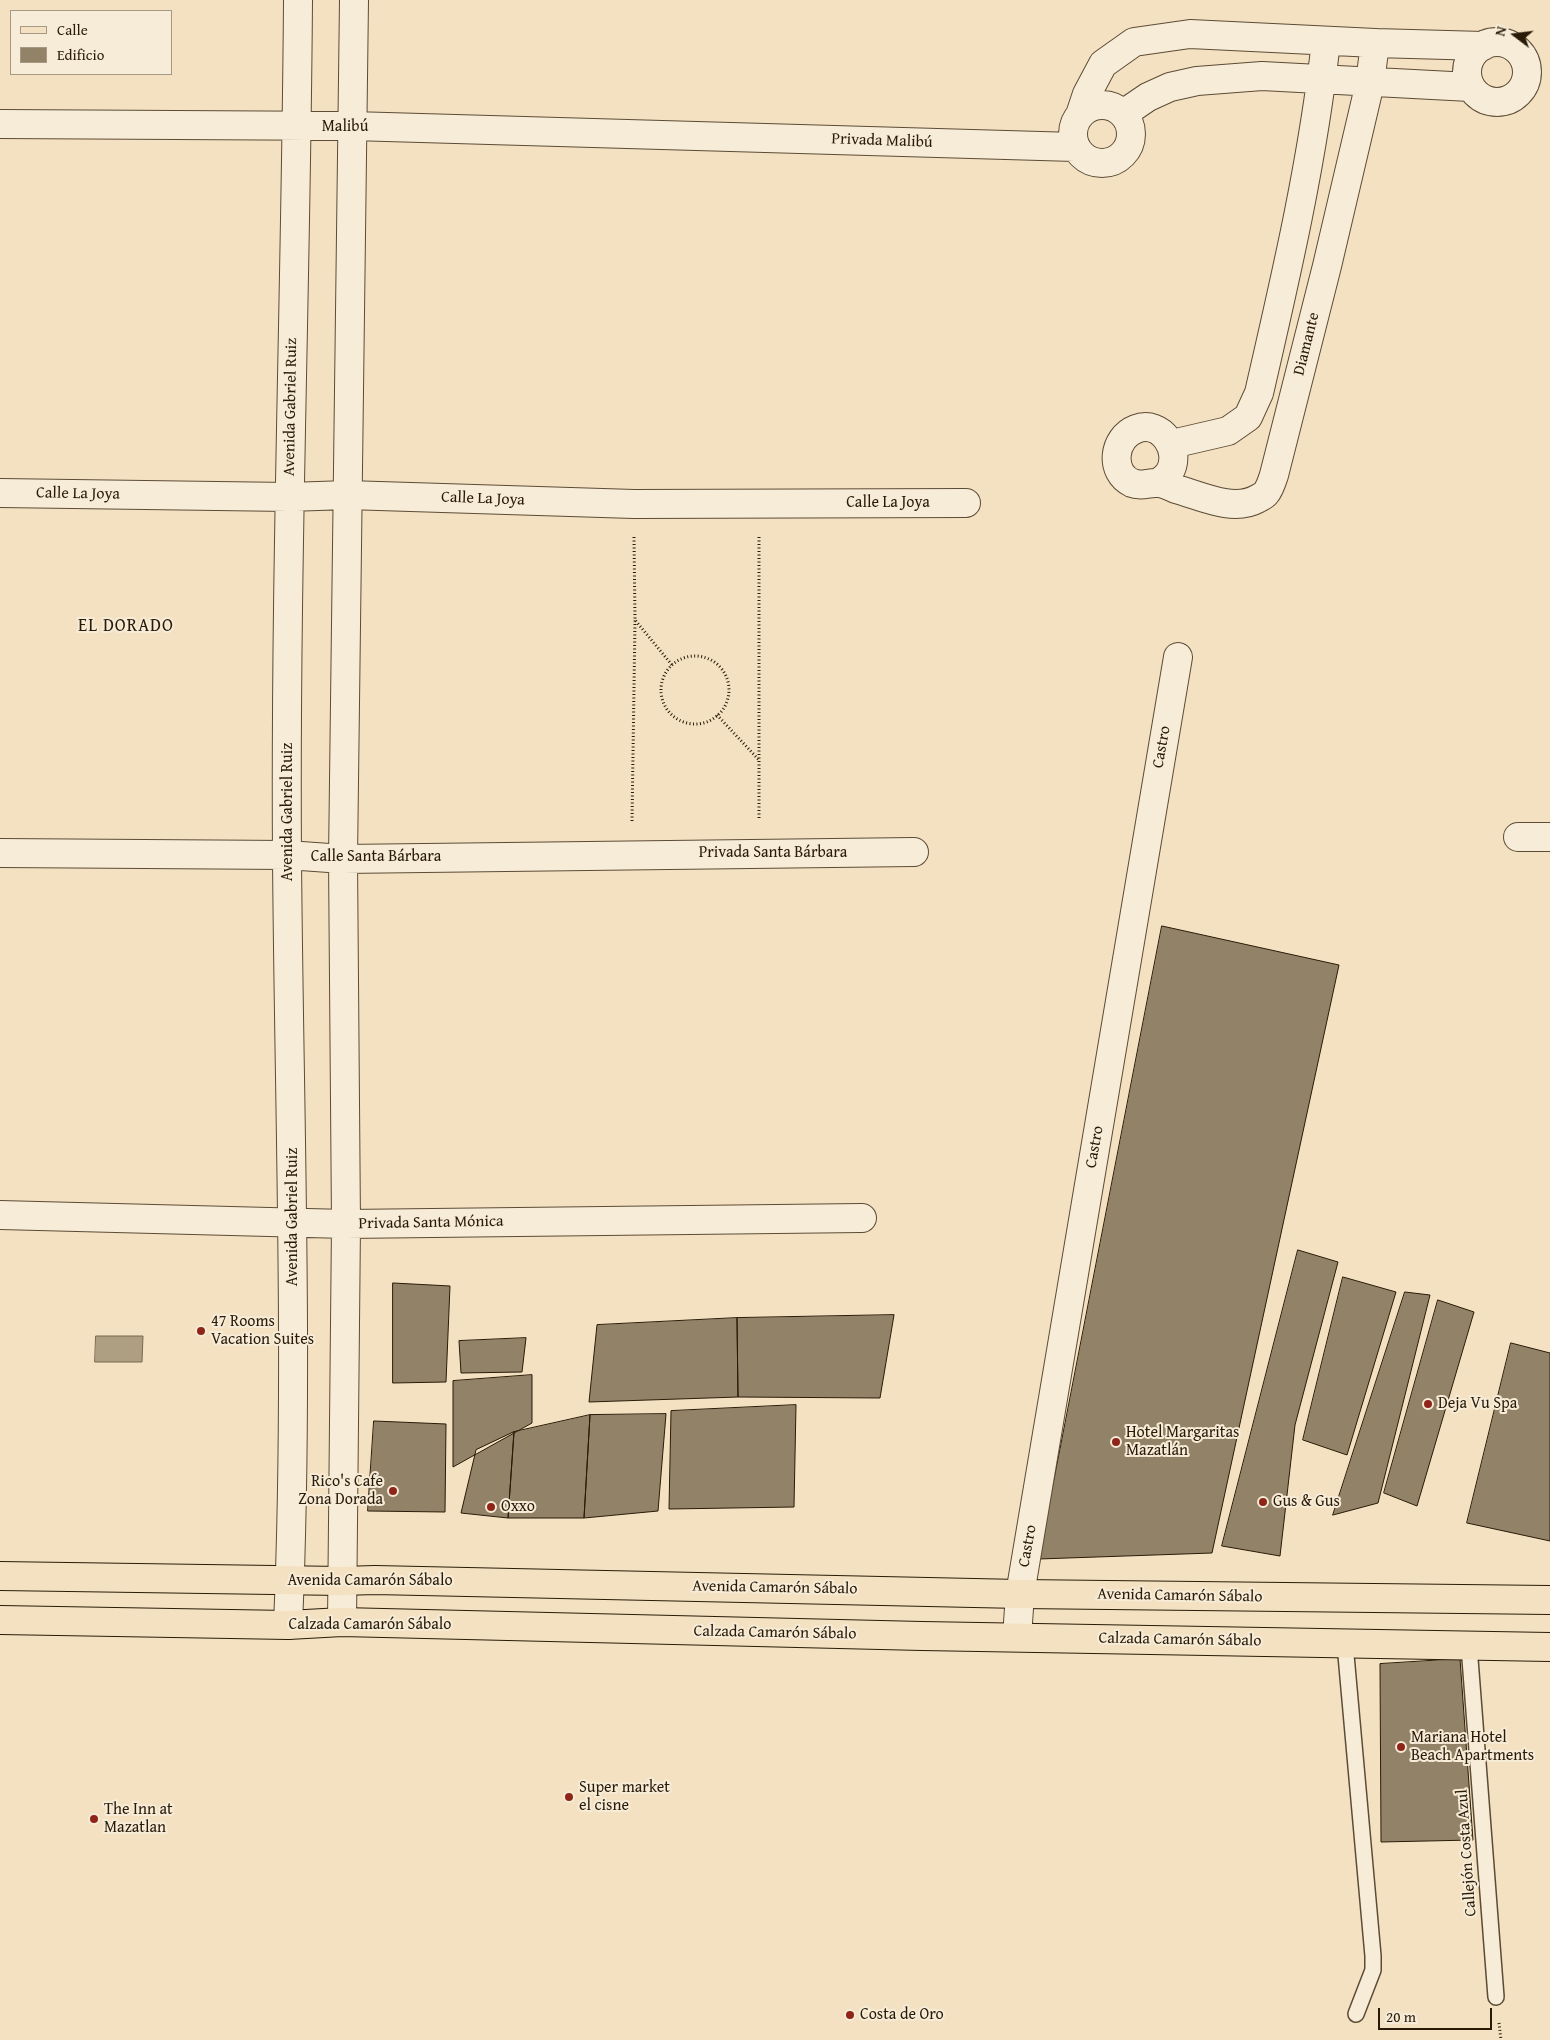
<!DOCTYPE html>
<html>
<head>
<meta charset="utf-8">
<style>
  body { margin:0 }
  #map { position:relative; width:1550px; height:2040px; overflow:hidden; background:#f3e1c1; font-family:"Gentium Book Plus",serif }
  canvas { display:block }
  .legend { position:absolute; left:10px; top:10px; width:162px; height:65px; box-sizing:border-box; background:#f7ecd7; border:1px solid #a59884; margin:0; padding:6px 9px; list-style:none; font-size:15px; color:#291b08 }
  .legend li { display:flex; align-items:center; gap:10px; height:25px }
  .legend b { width:25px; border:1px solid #a59884 }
  .north { position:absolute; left:1490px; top:10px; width:50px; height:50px; -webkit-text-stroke:4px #f7ecd7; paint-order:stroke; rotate:285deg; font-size:14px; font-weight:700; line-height:20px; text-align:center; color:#291b08 }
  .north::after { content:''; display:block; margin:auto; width:18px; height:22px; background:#291b08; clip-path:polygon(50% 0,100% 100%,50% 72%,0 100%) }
  .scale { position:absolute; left:1378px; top:2008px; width:114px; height:22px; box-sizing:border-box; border:2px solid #291b08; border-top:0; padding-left:6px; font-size:15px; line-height:18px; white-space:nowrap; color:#291b08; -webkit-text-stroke:4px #f7ecd7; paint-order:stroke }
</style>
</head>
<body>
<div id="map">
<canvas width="1550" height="2040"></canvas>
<ul class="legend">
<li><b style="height:6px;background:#f3e1c1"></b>Calle</li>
<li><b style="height:14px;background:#928268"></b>Edificio</li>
</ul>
<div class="north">N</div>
<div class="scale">20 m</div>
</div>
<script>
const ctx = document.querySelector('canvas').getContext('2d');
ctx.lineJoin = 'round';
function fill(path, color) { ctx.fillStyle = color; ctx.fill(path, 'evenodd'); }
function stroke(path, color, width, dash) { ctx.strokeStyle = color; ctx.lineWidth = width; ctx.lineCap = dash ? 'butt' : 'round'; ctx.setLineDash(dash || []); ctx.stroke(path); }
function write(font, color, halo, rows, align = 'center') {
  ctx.font = font + ' "Gentium Book Plus",serif'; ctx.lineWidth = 4; ctx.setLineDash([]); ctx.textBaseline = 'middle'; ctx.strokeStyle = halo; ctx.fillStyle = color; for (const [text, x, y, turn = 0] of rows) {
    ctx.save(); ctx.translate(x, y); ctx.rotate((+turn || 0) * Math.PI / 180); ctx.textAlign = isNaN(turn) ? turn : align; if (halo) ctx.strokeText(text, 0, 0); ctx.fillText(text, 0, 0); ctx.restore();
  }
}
const water = new Path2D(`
  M96,1336H143L142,1362H95Z`);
fill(water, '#ae9e82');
stroke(water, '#796a51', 1);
const building = new Path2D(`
  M1162,926L1339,965L1212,1553L1039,1559Z
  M1298,1250L1338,1262L1295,1425L1280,1556L1222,1546Z
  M1343,1277L1396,1292L1347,1455L1303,1440Z
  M393,1283L450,1286L446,1382L393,1383Z
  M1405,1292L1430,1295L1378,1503L1333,1515Z
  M1438,1300L1474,1312L1417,1506L1384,1493Z
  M894,1315L880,1398L738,1397L737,1318Z
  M737,1318L738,1397L589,1402L597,1325Z
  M526,1338L522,1372L461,1373L459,1341Z
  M1511,1343L1550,1353V1541L1467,1523Z
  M532,1375V1423L453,1467V1381Z
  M796,1405L794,1507L669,1509L671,1411Z
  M666,1414L658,1511L584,1518L590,1415Z
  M590,1415L584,1518H508L514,1432Z
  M374,1421L446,1424L445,1512L368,1511Z
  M514,1432L508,1518L461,1513L476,1450Z
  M1460,1659L1473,1840L1381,1842L1380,1664Z`);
fill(building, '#928268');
stroke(building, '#291b08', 1);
const service = new Path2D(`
  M1345,1644L1373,1956V1970L1356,2014
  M1469,1646L1496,1997`);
const minor = new Path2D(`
  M1467 72a30 30 0 1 1 60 0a30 30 0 1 1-60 0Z
  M1073 134a29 29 0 1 1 58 0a29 29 0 1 1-58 0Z
  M1123,114L1148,97L1170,87L1197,81L1262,76L1470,87
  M1080,115L1087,94L1103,64L1134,42L1190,34L1375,43L1483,46
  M0,124L352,126L1075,147
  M1172,444L1228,431L1248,417L1259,393C1286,276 1313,160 1326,41
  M1158,483C1162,480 1167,476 1169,473C1183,451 1161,419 1136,429C1113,438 1109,472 1132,483C1142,487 1149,482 1158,483C1164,483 1171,487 1176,489C1201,496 1233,512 1257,499C1260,497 1264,496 1266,493C1270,488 1272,481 1274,475L1327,266L1370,83L1375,43
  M0,493L289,497L347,495L634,504L966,503
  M1518,837H1550
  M0,853L287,855L343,859L914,852
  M0,1215L346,1224L862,1218
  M342,1622L346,1224L343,859L354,0
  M288,1625C299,1369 289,1113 287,857C285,571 296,286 298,0
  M1017,1637L1020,1594L1178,657`);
const primary = new Path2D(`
  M0,1576L342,1581L375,1580L1020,1594L1550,1600
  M0,1620L288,1625L342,1622L922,1636L1550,1647`);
stroke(service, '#5c4c36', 18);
stroke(minor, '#5c4c36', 30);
stroke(primary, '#291b08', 30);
stroke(new Path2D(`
  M634,537L635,620L672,665
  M759,537V820
  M661 690a34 34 0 1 1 68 0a34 34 0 1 1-68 0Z
  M717,715L759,760
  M632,821L635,620
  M1499,2023L1501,2040`), '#291b08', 3, [1, 2.5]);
stroke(service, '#f7ecd7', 15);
stroke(minor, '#f7ecd7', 28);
stroke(primary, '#f3e1c1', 28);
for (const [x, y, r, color] of [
  [201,1331,5,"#8f2418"],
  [1428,1404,5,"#8f2418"],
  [1116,1442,5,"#8f2418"],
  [393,1491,5,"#8f2418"],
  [1263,1502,5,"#8f2418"],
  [491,1507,5,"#8f2418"],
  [1401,1747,5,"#8f2418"],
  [569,1797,5,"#8f2418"],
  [94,1819,5,"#8f2418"],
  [850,2015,5,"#8f2418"]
]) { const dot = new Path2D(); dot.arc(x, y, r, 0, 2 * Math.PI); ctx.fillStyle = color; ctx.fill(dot); stroke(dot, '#f7ecd7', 2); }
write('16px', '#291b08', '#f7ecd7', [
  ["Malibú",345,127],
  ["Privada Malibú",882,141,2],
  ["Diamante",1307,344,-76],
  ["Avenida Gabriel Ruiz",291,407,-89],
  ["Calle La Joya",78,494,1],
  ["Calle La Joya",483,499,2],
  ["Calle La Joya",888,503],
  ["Castro",1162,747,-80],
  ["Avenida Gabriel Ruiz",288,812,-90],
  ["Privada Santa Bárbara",773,853],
  ["Calle Santa Bárbara",376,857],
  ["Castro",1095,1147,-80],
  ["Avenida Gabriel Ruiz",293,1217,-90],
  ["Privada Santa Mónica",431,1223,-1],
  ["Castro",1028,1546,-80],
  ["Avenida Camarón Sábalo",370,1581],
  ["Avenida Camarón Sábalo",775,1588,1],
  ["Avenida Camarón Sábalo",1180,1596,1],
  ["Calzada Camarón Sábalo",370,1625],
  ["Calzada Camarón Sábalo",775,1633,1],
  ["Calzada Camarón Sábalo",1180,1640,1],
  ["Callejón Costa Azul",1467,1853,-94]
]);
write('16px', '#291b08', '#f7ecd7', [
  ["47 Rooms",211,1322],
  ["Vacation Suites",211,1340],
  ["Deja Vu Spa",1438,1404],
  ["Hotel Margaritas",1126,1433],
  ["Mazatlán",1126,1451],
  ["Rico's Cafe",383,1482,"right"],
  ["Zona Dorada",383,1500,"right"],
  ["Gus & Gus",1273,1502],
  ["Oxxo",501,1507],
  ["Mariana Hotel",1411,1738],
  ["Beach Apartments",1411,1756],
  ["Super market",579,1788],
  ["el cisne",579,1806],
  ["The Inn at",104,1810],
  ["Mazatlan",104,1828],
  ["Costa de Oro",860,2015]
], 'left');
ctx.letterSpacing = '1px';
write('18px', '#291b08', '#f7ecd7', [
  ["EL DORADO",126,626]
]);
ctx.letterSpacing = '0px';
</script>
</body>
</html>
